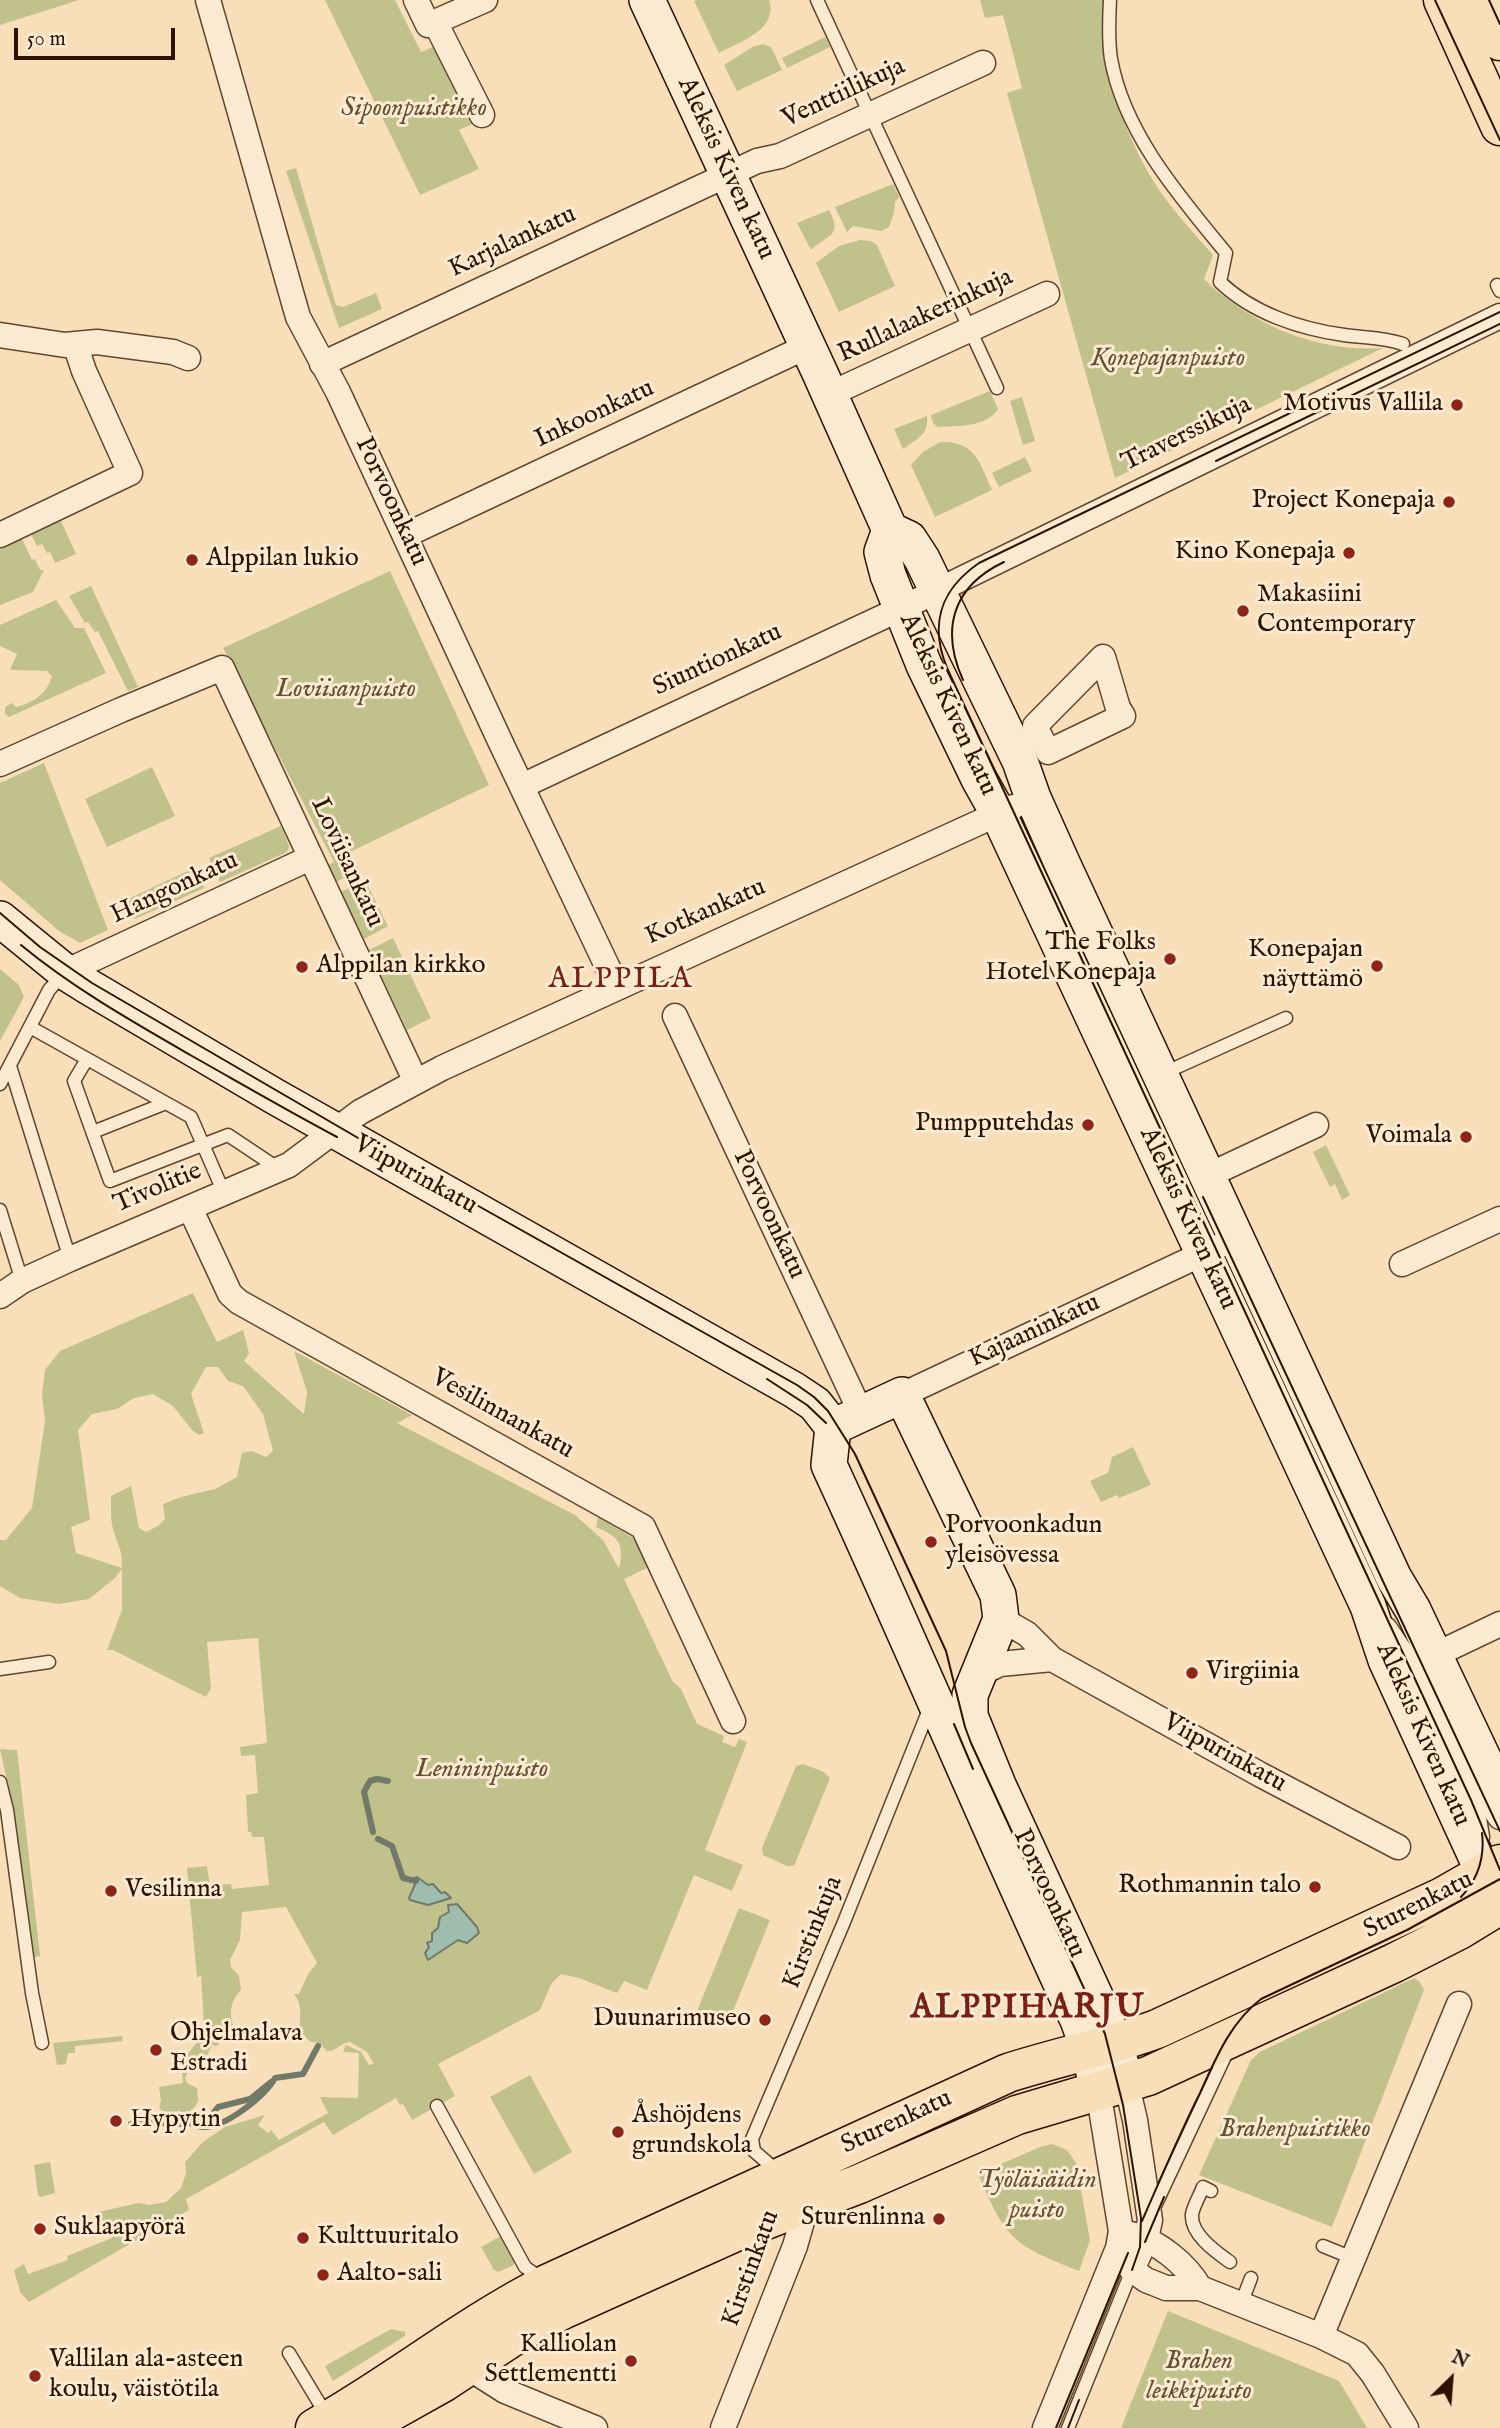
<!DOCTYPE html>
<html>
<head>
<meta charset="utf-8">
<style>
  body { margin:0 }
  #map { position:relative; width:1500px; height:2428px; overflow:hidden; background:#f9dfb9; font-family:"IM FELL English",serif }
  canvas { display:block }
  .north { position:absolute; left:1416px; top:2344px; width:70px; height:70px; -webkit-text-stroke:5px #fbead2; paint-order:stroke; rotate:25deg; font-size:19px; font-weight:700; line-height:28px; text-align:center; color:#2e1300 }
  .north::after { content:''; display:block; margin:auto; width:24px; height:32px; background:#2e1300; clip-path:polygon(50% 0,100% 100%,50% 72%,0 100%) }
  .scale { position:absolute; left:14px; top:28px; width:161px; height:32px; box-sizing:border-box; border:4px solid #2e1300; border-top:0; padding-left:9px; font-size:21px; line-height:24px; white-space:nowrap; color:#2e1300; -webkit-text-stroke:5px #fbead2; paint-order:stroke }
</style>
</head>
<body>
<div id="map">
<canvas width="1500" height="2428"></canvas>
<div class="north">N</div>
<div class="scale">50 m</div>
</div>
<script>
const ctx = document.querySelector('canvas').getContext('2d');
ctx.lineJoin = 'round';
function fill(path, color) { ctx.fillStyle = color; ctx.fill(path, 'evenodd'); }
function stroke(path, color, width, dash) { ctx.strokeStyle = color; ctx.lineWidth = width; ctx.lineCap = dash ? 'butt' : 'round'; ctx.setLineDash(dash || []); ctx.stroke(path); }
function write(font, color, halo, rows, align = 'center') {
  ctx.font = font + ' "IM FELL English",serif'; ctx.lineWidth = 6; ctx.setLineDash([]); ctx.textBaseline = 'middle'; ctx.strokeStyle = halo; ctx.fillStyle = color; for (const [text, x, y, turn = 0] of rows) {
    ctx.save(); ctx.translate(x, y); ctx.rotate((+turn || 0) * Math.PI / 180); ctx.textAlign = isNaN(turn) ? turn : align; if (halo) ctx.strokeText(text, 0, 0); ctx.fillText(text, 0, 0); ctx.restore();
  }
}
fill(new Path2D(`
  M0,0H79L0,25Z
  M325,0H395L421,52L441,44L477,122L459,130L479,169L420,195Z
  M697,0H769C779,30 739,42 719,53L694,1Z
  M980,0H1104C1100,64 1120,124 1152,179C1169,207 1192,231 1213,255L1204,279C1250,324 1317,353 1383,348L1115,478L1007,93L1022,88L1003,15L985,18Z
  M825,37L830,47L787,68L782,58Z
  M763,44L771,47L782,70L737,91L724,65L754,46Z
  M296,168L336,305L343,307L376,293L382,309L339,328L286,171Z
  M893,184L899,197L895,202L894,213L889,227L881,231L853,226L847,232L835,207Z
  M829,210C843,237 828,234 811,250L797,223Z
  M860,240L871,241L877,245L895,286L839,312L816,263L839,246Z
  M990,391L998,409C987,427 958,426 938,427L933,423L931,415Z
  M1022,397L1035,441L1023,445L1010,401Z
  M927,416C929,435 917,439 903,449L894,429Z
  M940,442C975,440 980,463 992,490L935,517L911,465L923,452Z
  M1025,457L1032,471L999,487L992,473Z
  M61,521L76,554L55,563L50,552L47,553L42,544L37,546L31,534Z
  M22,539L32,560L35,559L40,570H44L33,592L0,605V549Z
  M390,571L489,785L352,851L351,854L359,870L336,882L328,865L334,862L223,648Z
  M91,586L138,687L128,691L98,631L95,632L88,622L85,623L69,596Z
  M56,600L75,628H84L106,673L9,717L5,714V707L12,703L16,707C33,703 47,694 52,676L47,671L10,670L17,654L0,646V625Z
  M44,763L108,930L80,943L59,931L0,880V783Z
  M152,767L175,816L107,847L85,799Z
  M281,826L289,846L287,852L220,882L209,858Z
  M194,868L204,888L135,919L126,900Z
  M365,880L388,926L364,939L341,892Z
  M393,938L431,1018L407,1030L369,950Z
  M0,969L19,985L24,997L0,1041Z
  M1326,1145L1350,1195L1342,1200L1335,1184L1330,1187L1313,1152Z
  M193,1293L217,1342L243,1330L249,1353L244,1361L304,1414L307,1392L294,1351L412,1415L397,1423L575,1515L603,1540L619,1569C625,1543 618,1536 596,1527L598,1517L635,1539L649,1567L624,1579L673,1682L681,1689L697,1724L724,1736L722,1742L735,1747L739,1739L747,1742L705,1850L743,1865L732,1891L694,1875L647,1990L624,1981L617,1993L579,1978L561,1974L551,1984L540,2010L438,2064L455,2096L412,2120L403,2104L400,2105L396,2098L333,2135L324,2122L186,2199L189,2210L29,2302L20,2292L14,2270L24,2264L28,2274L68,2260L67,2256L112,2238L109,2233L103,2235L98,2212L139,2203L149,2205L166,2202L181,2188L186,2173L185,2162L203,2142L225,2127L265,2115L258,2125L268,2133L271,2130L279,2140L328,2113L320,2097L358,2098L359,2053L343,2052L346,2045L361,2052L369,2065L374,2064L367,2052L350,2042C341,2042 336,2052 327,2051L319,2043L311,2042L299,2032C300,2018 303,2005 294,1994H299L308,1974L317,1963L286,1907L242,1912L240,1940L230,1960L231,1967L239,1976L241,1990C231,2000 229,2011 233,2025L226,2031L227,2033L217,2046L212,2045L200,2071L190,2068L185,2078L187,2083L197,2088L198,2101L194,2108L174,2122L159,2108L161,2100L159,2087L183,2083L181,2061C191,2051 197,2041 207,2030L204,2025L201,1975L197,1978L187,1868L207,1866L210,1886L231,1884L232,1889L269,1885L264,1837H252L251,1832H248L246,1795L258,1793L255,1755L241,1756L240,1747L267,1743L258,1638L207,1642L211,1688L206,1697L113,1650H107L122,1610V1569L115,1578L89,1599L59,1604L20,1598L0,1586V1540H6L32,1508L45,1421L42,1394L45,1370L60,1351ZM206,1367H218L228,1381L243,1386L263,1414L273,1451L266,1457L252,1451L242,1453L237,1477L215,1489L181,1497L163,1504L165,1519L158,1526L146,1532L139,1528L131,1486L111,1496C111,1509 110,1523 115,1535C120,1552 122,1548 122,1568L76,1553L71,1527L90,1520L78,1430L92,1414L117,1409L134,1398L153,1394L173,1406L192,1430L199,1435L204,1433L191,1394Z
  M1133,1447L1151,1485L1119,1498L1117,1495L1101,1502L1090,1481L1108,1473L1112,1457Z
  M0,1749L17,1750L40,1956L34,1957L11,1798Z
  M803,1764L824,1772L830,1778L794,1866H787L763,1855L762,1848L796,1766Z
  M739,1908L770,1920L727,2026L697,2011Z
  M1414,1978L1419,1981L1424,1990L1332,2227L1199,2175L1251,2060L1260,2052Z
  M122,2036L123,2041L75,2046V2053H68L66,2064L57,2065L53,2043Z
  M530,2075L572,2152L534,2174L490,2097Z
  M1052,2144L1067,2150L1076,2163L1090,2240L1079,2271C1012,2244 1007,2241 978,2174L1040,2147Z
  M50,2162L55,2193L41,2197L38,2195L34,2165Z
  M499,2237L503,2238L517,2261L512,2266L498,2272L494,2270L481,2247Z
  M1168,2311L1339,2381L1367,2428H1121Z
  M391,2329L405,2332V2336L333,2381L325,2366Z`), '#c1c18c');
const water = new Path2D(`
  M417,1877L428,1885L433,1884L441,1893L445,1892L451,1898L428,1905L410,1900L409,1898L416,1882L415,1878Z
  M457,1904L477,1927L479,1933L467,1943L458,1940L428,1960L425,1953L429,1947L427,1943L432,1941V1933L438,1928L440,1917L449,1912L448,1905Z`);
fill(water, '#9ebdaf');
stroke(water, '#717969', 2);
stroke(new Path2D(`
  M373,1832L364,1792L370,1781L377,1779L388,1781
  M378,1839L392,1846L403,1878L416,1881
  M131,2124L143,2122L182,2124L187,2122C192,2124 198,2127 203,2127C225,2128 265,2096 275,2078L303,2074L318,2046
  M202,2127L218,2107L250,2099L271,2082`), '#717969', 6);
const lane = new Path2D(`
  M817,0L997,388
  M1110,0C1109,19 1108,40 1111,59C1124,133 1180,197 1226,253L1220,282C1252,313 1300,329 1344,335C1363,338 1384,337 1403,344
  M1497,285L1500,291
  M30,1027L191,1117L224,1193
  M87,1059L74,1081L110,1181L228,1135L279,1169
  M10,1066L70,1259
  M1164,1073L1286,1018
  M0,1084L49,990L64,973
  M93,1132L166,1103
  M0,1210L22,1281
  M0,1669L49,1662
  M0,1782L7,1810L32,1993L42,2043
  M437,2106L525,2267L543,2280
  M777,2171L754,2151L752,2139L844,1922L930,1707
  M1211,2191L1203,2187C1200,2195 1194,2205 1192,2214C1190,2234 1216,2252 1230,2262
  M1153,2210L1227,2052
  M1323,2246L1355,2259
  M1241,2304L1251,2278
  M289,2353L327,2416
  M1068,2428L1132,2270`);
const street = new Path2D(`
  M208,0L298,317L338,392L500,741L617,987
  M416,0L428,25L485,0
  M435,22L482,115
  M0,335L65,345L97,342L173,352L188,358
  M322,364L757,161L780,156L983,63
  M830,394L1047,294
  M0,535L130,473L84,371L75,344
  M406,535L808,346
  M1103,657L1118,708L1123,716L1048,752L1035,726Z
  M0,764L121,710L222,668L416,1082
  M522,786L902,608L1500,316
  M65,972L310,858
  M675,1016L861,1413
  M1207,1176L1316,1125
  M190,1208L230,1294L239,1302L643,1527L733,1721
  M1402,1264L1500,1219
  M0,1296L22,1281L70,1259L289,1165L360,1112L442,1068L1013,807
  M902,1395L1217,1247
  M1001,1619L1027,1634L1052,1659L1261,1775L1398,1847
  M1385,1629L1404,1657L1471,1800L1477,1837
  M1435,1655L1500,1624
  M979,1674L1000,1664L1052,1659
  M1477,1783L1500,1817
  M1126,2082L1135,2120L1150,2220L1146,2239L1132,2270
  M1131,2234C1159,2242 1186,2264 1200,2288
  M1118,2248L1132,2270L1146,2280L1166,2288H1200L1321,2336L1357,2354L1373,2374L1406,2428
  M1321,2336L1459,2004
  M458,2361L505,2391L595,2428
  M723,2428L795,2246L809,2197
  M1045,2428L1118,2248L1121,2231L1098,2090`);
const secondary = new Path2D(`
  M647,0L820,373L890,530L909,539L922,559L1020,761L1033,798L1063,865L1394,1578L1413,1610L1500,1794
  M890,530L882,552L888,575L924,665L979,779L998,813L1368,1606L1386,1660L1496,1900
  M0,919L65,972L89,987L274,1096L794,1390L815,1404L833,1427
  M833,1427L902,1395L998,1595L1001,1619L970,1695V1716L998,1785L1101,2009L1115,2044L1126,2082
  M833,1427L829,1465C914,1649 992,1836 1078,2020L1089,2051L1098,2090`);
const primary = new Path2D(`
  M1443,0L1500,126
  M1480,0L1500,41
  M369,2424L444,2382L523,2330L562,2310L742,2229L859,2184L1017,2115L1148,2076L1394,1963L1459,1930L1500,1905
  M315,2428C395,2383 466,2325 547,2284L1008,2073C1058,2057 1108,2047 1157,2029L1442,1897L1500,1864`);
stroke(lane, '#61462e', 15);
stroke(street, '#61462e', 27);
stroke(secondary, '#2e1300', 38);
stroke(primary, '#2e1300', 41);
stroke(lane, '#fbead2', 12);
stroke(street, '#fbead2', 24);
stroke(secondary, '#fbead2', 35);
stroke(primary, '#f9dfb9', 38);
stroke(new Path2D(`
  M1435,0L1500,140
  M1489,0L1500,24
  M1500,312L979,563C940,590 929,624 947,668L1471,1800L1500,1870
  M1216,461L1500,324
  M963,680C940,629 953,586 1004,562
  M0,913L40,947L92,983L377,1149L797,1385L814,1397L828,1411L855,1454L946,1651L965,1727L971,1743L1105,2034L1123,2105L1141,2218L1140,2247L1132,2270
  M21,945C73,988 133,1022 192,1056C240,1083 288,1111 337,1137
  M1203,1197L1500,1831
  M767,1379L807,1405L826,1423
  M954,1724L973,1769
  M1461,1897C1478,1879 1485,1858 1482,1833
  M1142,2221C1161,2178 1179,2135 1200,2093C1216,2058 1230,2023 1261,1999L1407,1930L1500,1879
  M1145,2242L1164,2197
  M1056,2428L1128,2253
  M1068,2428L1079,2400`), '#2e1300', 2);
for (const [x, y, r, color] of [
  [1457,405,7,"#8f2418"],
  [1449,502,7,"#8f2418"],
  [1349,553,7,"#8f2418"],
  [192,560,7,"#8f2418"],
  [1243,611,7,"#8f2418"],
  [1170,959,7,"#8f2418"],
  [1377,966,7,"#8f2418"],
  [302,967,7,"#8f2418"],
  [1088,1125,7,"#8f2418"],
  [1466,1137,7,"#8f2418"],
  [931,1542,7,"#8f2418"],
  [1192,1673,7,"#8f2418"],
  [1315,1887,7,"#8f2418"],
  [111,1891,7,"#8f2418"],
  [765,2020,7,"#8f2418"],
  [156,2050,7,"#8f2418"],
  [116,2121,7,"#8f2418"],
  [618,2132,7,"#8f2418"],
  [939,2219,7,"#8f2418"],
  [40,2229,7,"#8f2418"],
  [303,2238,7,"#8f2418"],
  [323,2275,7,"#8f2418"],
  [631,2361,7,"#8f2418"],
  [35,2376,7,"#8f2418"]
]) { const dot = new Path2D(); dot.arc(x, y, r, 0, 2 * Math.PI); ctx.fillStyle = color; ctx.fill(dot); stroke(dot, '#fbead2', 2.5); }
write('26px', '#2e1300', '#fbead2', [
  ["Venttiilikuja",844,94,-25],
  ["Aleksis Kiven katu",725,169,65],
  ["Karjalankatu",513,243,-25],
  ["Rullalaakerinkuja",926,317,-25],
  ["Inkoonkatu",595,415,-25],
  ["Traverssikuja",1187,435,-26],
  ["Porvoonkatu",390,502,65],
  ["Siuntionkatu",718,661,-25],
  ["Aleksis Kiven katu",947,705,65],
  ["Loviisankatu",346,863,65],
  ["Hangonkatu",175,889,-25],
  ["Kotkankatu",706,913,-24],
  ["Viipurinkatu",415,1176,29],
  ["Tivolitie",158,1189,-23],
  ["Porvoonkatu",768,1215,65],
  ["Aleksis Kiven katu",1187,1219,65],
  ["Kajaaninkatu",1035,1332,-25],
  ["Vesilinnankatu",502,1415,29],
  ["Aleksis Kiven katu",1422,1735,66],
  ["Viipurinkatu",1224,1754,29],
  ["Porvoonkatu",1048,1894,65],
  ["Sturenkatu",1419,1906,-27],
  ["Kirstinkuja",814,1933,-68],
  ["Sturenkatu",897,2123,-25],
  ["Kirstinkatu",752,2269,-70]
]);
write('italic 26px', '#615031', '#fbead2', [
  ["Sipoonpuistikko",414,110],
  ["Konepajanpuisto",1168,360],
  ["Loviisanpuisto",346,691],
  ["Lenininpuisto",482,1771],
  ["Brahenpuistikko",1295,2131],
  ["Työläisäidin",1037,2182],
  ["puisto",1037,2212],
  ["Brahen",1199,2363],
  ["leikkipuisto",1199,2393]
]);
write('26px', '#2e1300', '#fbead2', [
  ["Motivus Vallila",1443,405,"right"],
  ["Project Konepaja",1435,502,"right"],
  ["Kino Konepaja",1335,553,"right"],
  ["Alppilan lukio",206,560],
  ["Makasiini",1257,596],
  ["Contemporary",1257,626],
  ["The Folks",1156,944,"right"],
  ["Hotel Konepaja",1156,974,"right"],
  ["Konepajan",1363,951,"right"],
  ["näyttämö",1363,981,"right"],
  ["Alppilan kirkko",316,967],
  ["Pumpputehdas",1074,1125,"right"],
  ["Voimala",1452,1137,"right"],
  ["Porvoonkadun",945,1527],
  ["yleisövessa",945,1557],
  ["Virgiinia",1206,1673],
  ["Rothmannin talo",1301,1887,"right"],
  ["Vesilinna",125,1891],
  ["Duunarimuseo",751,2020,"right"],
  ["Ohjelmalava",170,2035],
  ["Estradi",170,2065],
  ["Åshöjdens",632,2117],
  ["grundskola",632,2147],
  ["Hypytin",130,2121],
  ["Sturenlinna",925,2219,"right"],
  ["Suklaapyörä",54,2229],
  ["Kulttuuritalo",317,2238],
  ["Aalto-sali",337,2275],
  ["Kalliolan",617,2346,"right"],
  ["Settlementti",617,2376,"right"],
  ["Vallilan ala-asteen",49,2361],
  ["koulu, väistötila",49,2391]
], 'left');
ctx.letterSpacing = '2px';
write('30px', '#7a1f14', '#fbead2', [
  ["ALPPILA",621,981]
]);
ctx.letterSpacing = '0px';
ctx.letterSpacing = '2px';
write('bold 33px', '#7a1f14', '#fbead2', [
  ["ALPPIHARJU",1028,2010]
]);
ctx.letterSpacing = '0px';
</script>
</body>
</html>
